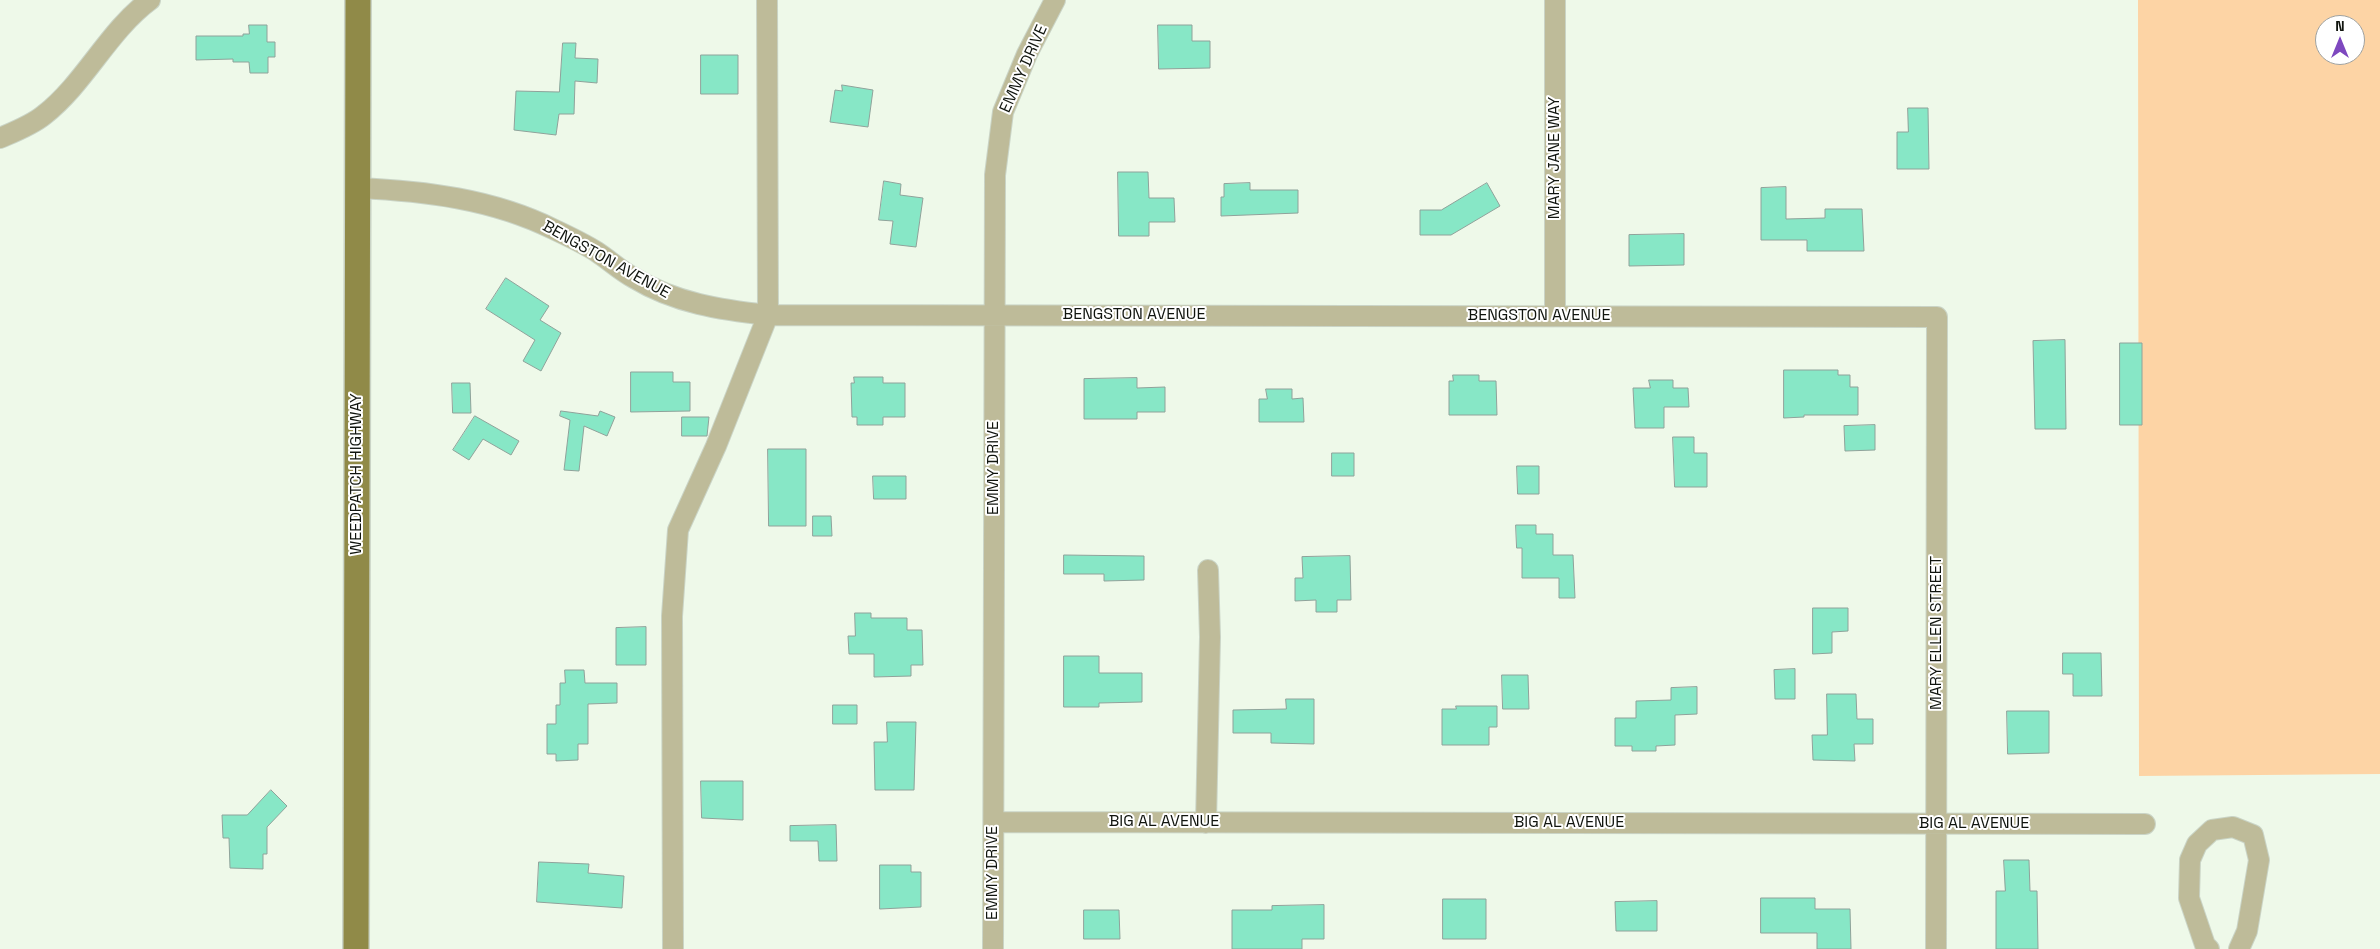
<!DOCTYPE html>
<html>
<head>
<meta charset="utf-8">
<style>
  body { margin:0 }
  #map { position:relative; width:2380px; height:949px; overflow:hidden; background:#eef9e9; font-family:"Space Grotesk",sans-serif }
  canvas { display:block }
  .north { position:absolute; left:2315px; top:15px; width:50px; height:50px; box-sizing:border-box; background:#fff; border:1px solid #9fa19f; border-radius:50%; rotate:0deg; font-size:14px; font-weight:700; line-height:20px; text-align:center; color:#10140e }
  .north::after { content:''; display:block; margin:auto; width:18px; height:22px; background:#7e48bf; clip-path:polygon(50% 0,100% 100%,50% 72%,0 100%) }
</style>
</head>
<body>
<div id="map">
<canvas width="2380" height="949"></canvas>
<div class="north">N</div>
</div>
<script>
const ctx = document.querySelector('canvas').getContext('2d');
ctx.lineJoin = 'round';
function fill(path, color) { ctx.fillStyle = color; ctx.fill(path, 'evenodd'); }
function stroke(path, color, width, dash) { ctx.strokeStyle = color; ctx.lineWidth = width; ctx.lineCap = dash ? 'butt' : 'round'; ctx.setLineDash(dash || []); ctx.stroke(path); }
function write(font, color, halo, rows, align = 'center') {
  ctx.font = font + ' "Space Grotesk",sans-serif'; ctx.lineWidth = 4; ctx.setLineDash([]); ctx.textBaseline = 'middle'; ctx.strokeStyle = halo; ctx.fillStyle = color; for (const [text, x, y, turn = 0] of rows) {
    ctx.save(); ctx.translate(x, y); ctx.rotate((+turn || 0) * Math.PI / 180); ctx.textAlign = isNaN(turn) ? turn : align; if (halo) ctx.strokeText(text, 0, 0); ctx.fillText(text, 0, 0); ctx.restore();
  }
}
fill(new Path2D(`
  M2138,0H2380V774L2139,776ZM2325,25H2355V55H2325Z`), '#fdd4a5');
const building = new Path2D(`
  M249,25H267V42H275V57H268V73H250L249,62H233V59L196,60V36H243V34H249Z
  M1158,25H1192V41H1210V68L1159,69Z
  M563,43H576L575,58L598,59L597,83L575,81L574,114H559L556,135L514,130L516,91L559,92Z
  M701,55H738V94H701Z
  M842,85L873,90L868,127L830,122L835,90L842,91Z
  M1908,108H1928L1929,169H1897V132H1908Z
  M1118,172H1148L1149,198H1174L1175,222H1149V236H1119Z
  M884,181L901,184L900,195L923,198L916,247L890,244L893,221L879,220Z
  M1250,183V190H1298V213L1221,216V197H1224V184Z
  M1487,183L1500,206L1451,235H1420V210H1441Z
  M1786,187V219L1825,218V209H1862L1864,251H1807V240H1761V188Z
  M1684,234V265L1629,266V235Z
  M506,278L549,306L540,320L561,333L541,371L523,361L535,340L486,309Z
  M2065,340L2066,429H2035L2033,341Z
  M2120,343H2142V425H2120Z
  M1784,370H1838V375H1850V387H1858V415H1804V417L1784,418Z
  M631,372H673V382H690V411L631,412Z
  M1453,375H1479V381H1496L1497,415H1449V381H1453Z
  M854,377H883V383H905V417H883V425H857V417H852L851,383H854Z
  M1137,378V388L1165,387V412H1137V419H1084V379Z
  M1649,380H1673V388H1688L1689,407H1664V428H1635L1633,388H1650Z
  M452,383H470L471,413H453Z
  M1266,389H1292V399L1303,398L1304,422H1259V399H1267Z
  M561,411L598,416L600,411L615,417L607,436L584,426L579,471L564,470L570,420L560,416Z
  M475,416L519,441L511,455L483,439L469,460L453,450Z
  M682,417H709L707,436H682Z
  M1875,425V450L1845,451L1844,426Z
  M1673,437H1694V453H1707V487H1675Z
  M768,449H806V526H769Z
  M1332,453H1354V476H1332Z
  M1517,466H1539V494H1518Z
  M873,476H906V499H874Z
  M813,516H831L832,536H813Z
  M1516,525H1536V534H1553V555H1573L1575,598H1559V578H1522V548H1517Z
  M1064,555L1144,556V580L1104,581V574H1064Z
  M1350,556L1351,600H1337V612H1316V600L1295,601V578H1303L1302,557Z
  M1813,608H1848V631L1832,632V653L1813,654Z
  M855,613H871V618H907V630H922L923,665H911V676L874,677V654H849L848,636H855Z
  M646,627V665H616V628Z
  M2063,653H2101L2102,696H2073V674H2063Z
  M1064,656H1099V673H1142V702L1099,703V707H1064Z
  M1795,669V699H1775L1774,670Z
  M565,670H584L585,683H617V703L588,704V744H578V760L556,761V754H547V724H556V705H560V683H565Z
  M1502,675H1528L1529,709H1503Z
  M1697,687V714L1675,715V745L1656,746V751H1632V746H1615V718H1636V701L1671,700V688Z
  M1827,694H1856L1857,719H1873V744H1854L1855,761L1813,760L1812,735H1827Z
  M1286,699H1314V744L1271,743V733H1233V710L1286,709Z
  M833,705H857V724H833Z
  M1456,706H1497V727H1489V745H1442V709H1456Z
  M2007,711H2049V753L2008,754Z
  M887,722H916L914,790H875L874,742H887Z
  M701,781H743V820L702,818Z
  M271,790L287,806L267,827V854H263V869L230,868L229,838H223L222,815H247Z
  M836,825L837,861H819L818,841H790V826Z
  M2004,860H2029L2030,891H2037L2038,949H1996V891H2005Z
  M539,862L589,864L588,873L624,876L622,908L537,902Z
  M880,865H911V872H921V907L880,909Z
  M1761,898H1815V909H1850L1851,949H1817V933H1761Z
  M1443,899H1486V939H1443Z
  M1657,901V931H1616L1615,902Z
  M1324,905V939H1302V949H1232V910H1272V906Z
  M1084,910H1119L1120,939H1084Z`);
fill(building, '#87e7c6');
stroke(building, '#8fa29a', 1);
const minor = new Path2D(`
  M0,138C14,132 32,125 44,115C85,83 108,31 150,0
  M358,188C425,191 492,199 553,229C568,236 583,243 597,252C609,260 621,271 634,278C675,303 721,310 768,315L1937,317L1936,949
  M1555,316V0
  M994,822L2145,824
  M1206,823L1210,637L1208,570
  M673,949L672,616L678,530L716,446L768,315L767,0
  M993,949L995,175L1003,112L1027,54L1055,0
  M2209,949L2205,945L2189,898L2190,860L2197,844L2212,830L2233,827L2253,835L2259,860L2247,931L2239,949`);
const major = new Path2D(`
  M356,949L358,0`);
stroke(minor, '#cad4c6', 22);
stroke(major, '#cad4c6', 28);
stroke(minor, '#bebb99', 20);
stroke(major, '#908a48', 25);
write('16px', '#10140e', '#fff', [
  ["EMMY DRIVE",1024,69,-66],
  ["MARY JANE WAY",1555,158,-90],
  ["BENGSTON AVENUE",606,260,29],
  ["BENGSTON AVENUE",1134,315],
  ["BENGSTON AVENUE",1539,316],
  ["EMMY DRIVE",994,468,-90],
  ["WEEDPATCH HIGHWAY",357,474,-90],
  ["MARY ELLEN STREET",1937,633,-90],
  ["BIG AL AVENUE",1164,822],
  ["BIG AL AVENUE",1569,823],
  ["BIG AL AVENUE",1974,824],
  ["EMMY DRIVE",993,873,-90]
]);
</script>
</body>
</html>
